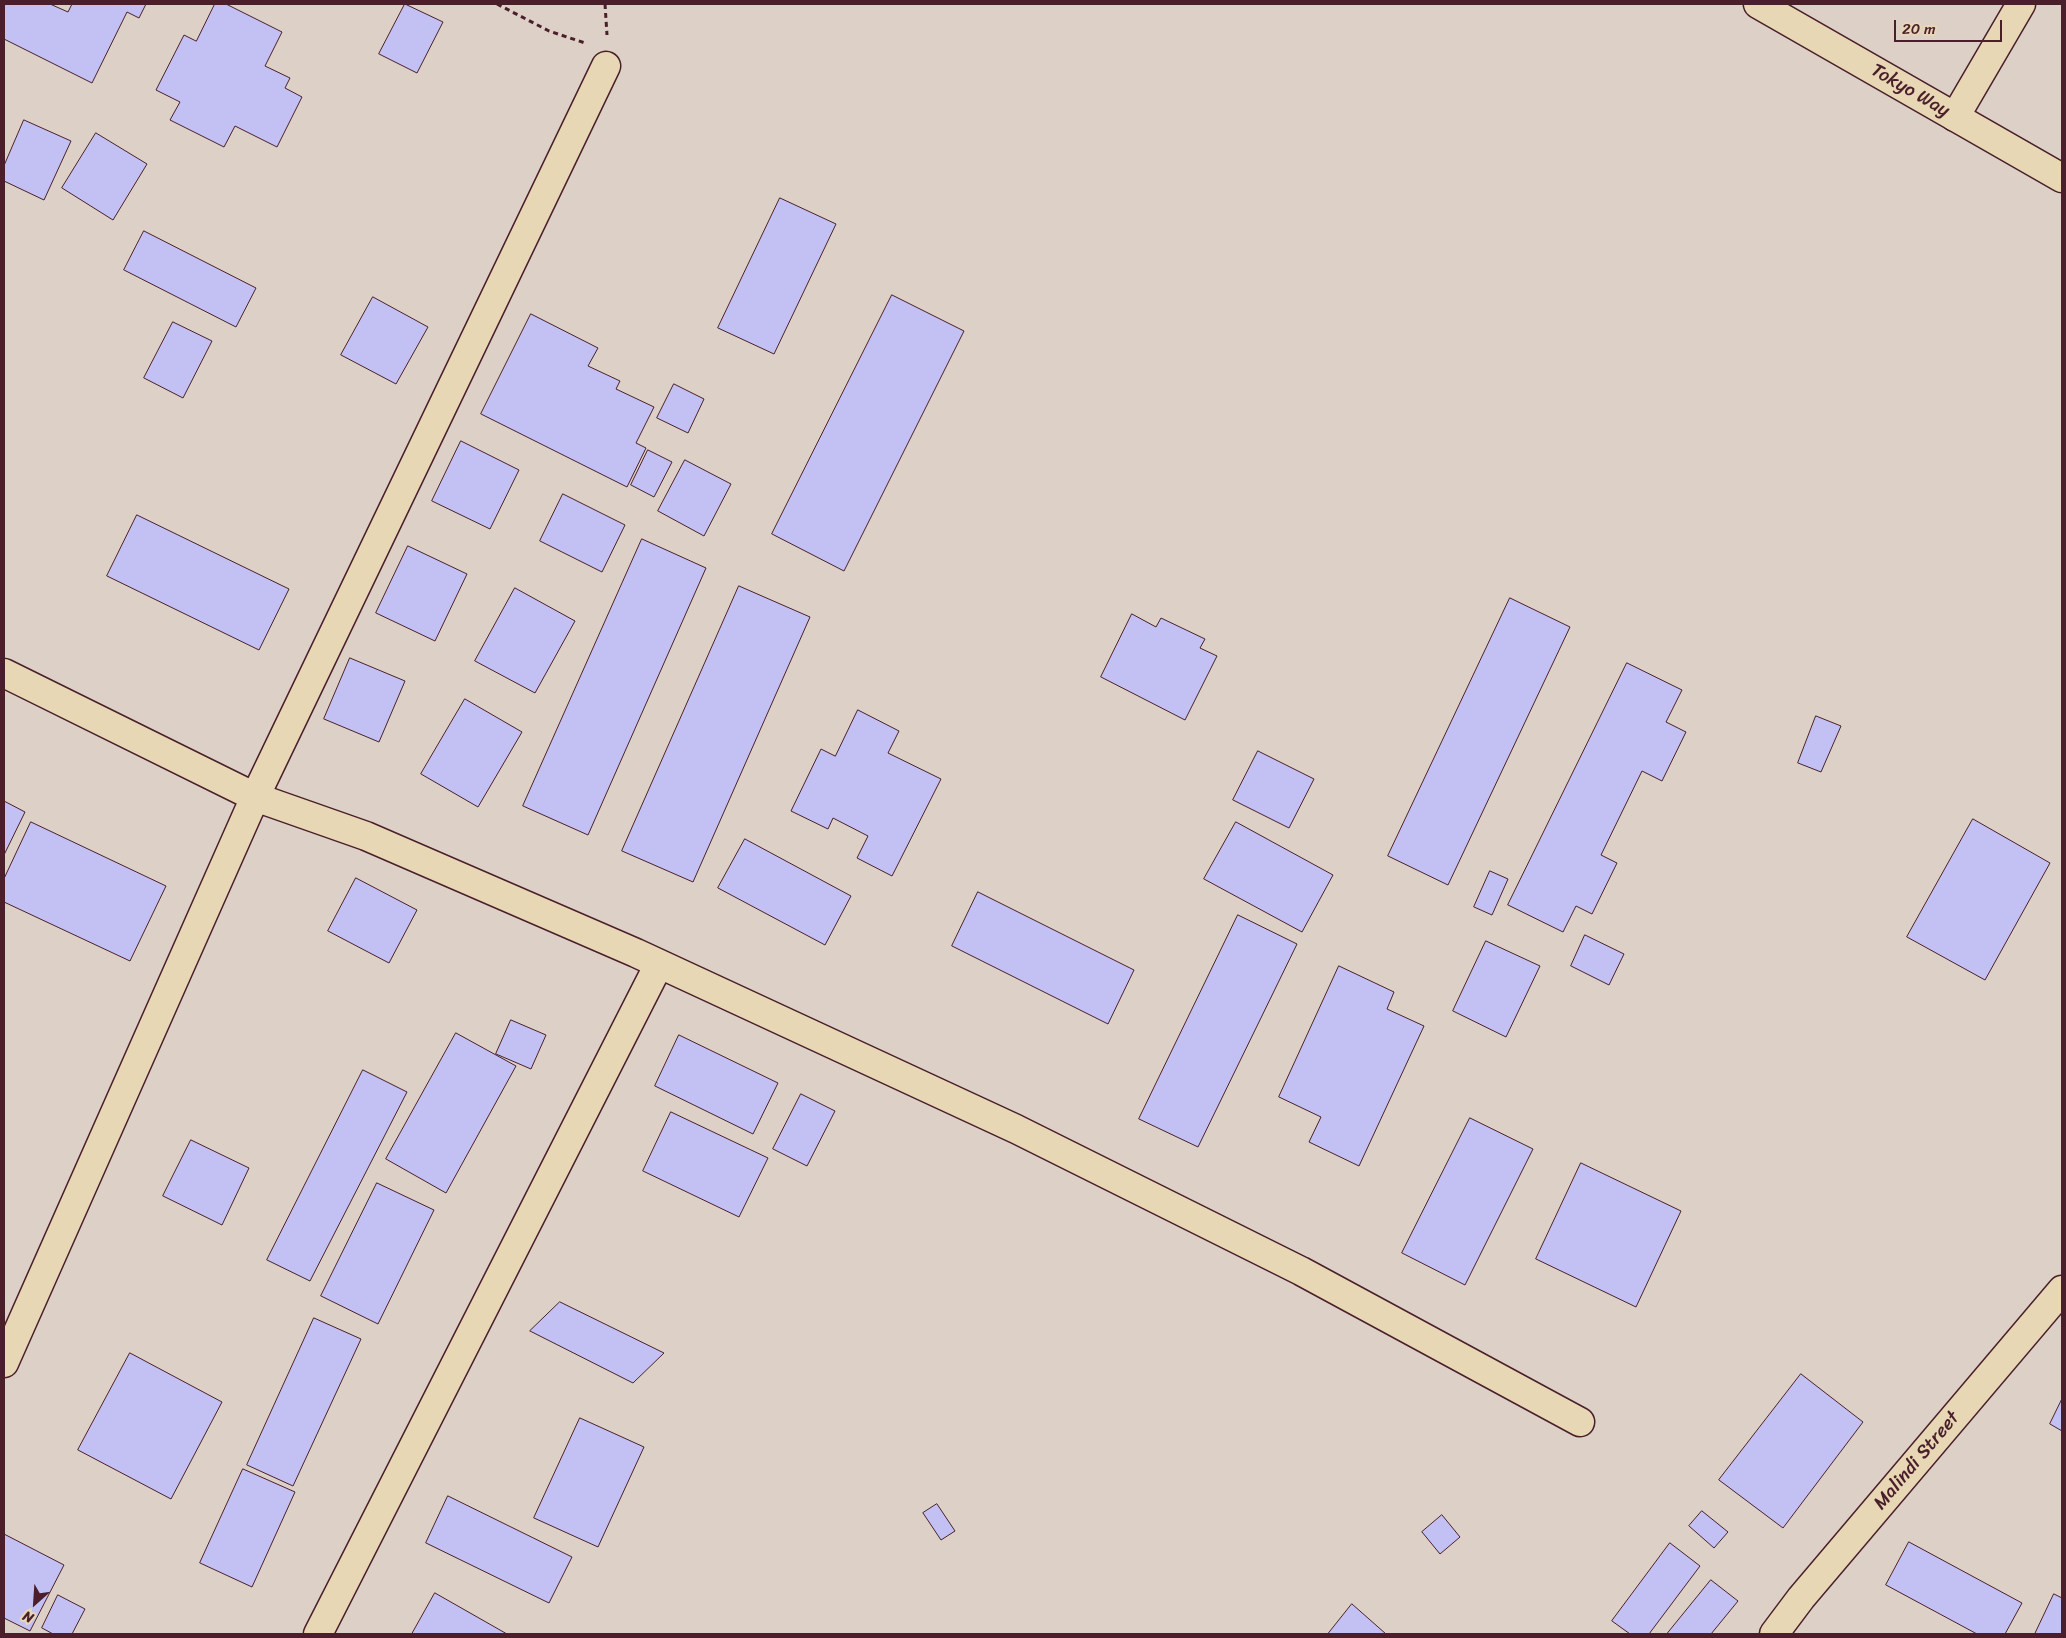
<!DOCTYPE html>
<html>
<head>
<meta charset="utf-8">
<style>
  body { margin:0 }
  #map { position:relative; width:2066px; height:1638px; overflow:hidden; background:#ddd0c7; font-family:Sriracha,sans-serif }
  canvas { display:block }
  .frame { position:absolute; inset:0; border:5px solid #4a1f2b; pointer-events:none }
  .north { position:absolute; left:10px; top:1578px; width:50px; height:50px; -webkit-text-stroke:4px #e8d7b4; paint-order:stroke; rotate:206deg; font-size:14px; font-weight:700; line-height:20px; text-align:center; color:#4a1f2b }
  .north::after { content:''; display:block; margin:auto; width:18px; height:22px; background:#4a1f2b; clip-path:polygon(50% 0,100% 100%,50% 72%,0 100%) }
  .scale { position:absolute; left:1894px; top:20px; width:108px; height:22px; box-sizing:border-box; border:2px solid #4a1f2b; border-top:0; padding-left:6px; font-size:15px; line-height:18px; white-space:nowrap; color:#4a1f2b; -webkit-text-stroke:4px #e8d7b4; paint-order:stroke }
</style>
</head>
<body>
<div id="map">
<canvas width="2066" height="1638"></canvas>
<div class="frame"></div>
<div class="north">N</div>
<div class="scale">20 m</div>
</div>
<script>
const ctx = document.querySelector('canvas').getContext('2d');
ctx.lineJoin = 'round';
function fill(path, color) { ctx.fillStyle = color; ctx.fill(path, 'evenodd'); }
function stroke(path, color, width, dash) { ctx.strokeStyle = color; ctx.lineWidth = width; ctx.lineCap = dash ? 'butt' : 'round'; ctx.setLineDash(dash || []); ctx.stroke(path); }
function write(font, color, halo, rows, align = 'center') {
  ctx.font = font + ' Sriracha,sans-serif'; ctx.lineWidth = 5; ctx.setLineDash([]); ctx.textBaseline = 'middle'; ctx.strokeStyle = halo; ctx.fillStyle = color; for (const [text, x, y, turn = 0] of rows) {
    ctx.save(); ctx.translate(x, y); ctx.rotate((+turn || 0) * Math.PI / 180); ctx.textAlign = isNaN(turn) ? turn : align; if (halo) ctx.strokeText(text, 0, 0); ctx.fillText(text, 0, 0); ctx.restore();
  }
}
const building = new Path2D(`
  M5,4H50L68,12L72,4H146L139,18L127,12L92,83L4,39Z
  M215,4H226L282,32L265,66L290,78L285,88L302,97L277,147L235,126L224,147L170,120L180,102L156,90L184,35L196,41Z
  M405,4L443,22L417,73L379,54Z
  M24,120L71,141L44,200L4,181V166Z
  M96,133L147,164L113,220L62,188Z
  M780,198L836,224L774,354L718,328Z
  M144,231L256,288L236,327L124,270Z
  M892,295L964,331L844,571L772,534Z
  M373,297L428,327L396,384L341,355Z
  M531,314L598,348L588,366L620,381L616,389L654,407L636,443L646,448L627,487L481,414Z
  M173,322L212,341L183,398L144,378Z
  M674,384L704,399L688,433L657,418Z
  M461,441L519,470L490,529L432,501Z
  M648,450L672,462L654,497L631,485Z
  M685,460L731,484L704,536L658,511Z
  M563,494L625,525L602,572L540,541Z
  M137,515L289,589L259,650L107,576Z
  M642,539L706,568L588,835L523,806Z
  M408,546L467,574L435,641L376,613Z
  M739,586L810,617L693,882L622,851Z
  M515,588L575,621L535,693L475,661Z
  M1510,598L1570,627L1448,885L1388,856Z
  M1132,614L1156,627L1161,618L1205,639L1200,648L1217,656L1185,720L1101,677Z
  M350,658L405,681L379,742L324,719Z
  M1627,663L1682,690L1666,722L1686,732L1662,781L1642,771L1601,855L1617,863L1592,914L1576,906L1563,932L1508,905Z
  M465,699L522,732L478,807L421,774Z
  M858,710L899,731L888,753L941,779L892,876L857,858L868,836L833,818L828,829L791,811L821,749L835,756Z
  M1816,716L1841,726L1821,772L1798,763Z
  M1258,751L1314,779L1289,828L1233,800Z
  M4,801L25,812L4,855Z
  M1973,819L2050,863L1985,980L1907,937Z
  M31,822L166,886L130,961L4,902V879Z
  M1236,822L1333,875L1302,932L1204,879Z
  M745,839L851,896L825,945L718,888Z
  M1490,871L1508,879L1492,915L1474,907Z
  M356,878L417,910L389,963L328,931Z
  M978,892L1134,970L1108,1024L952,946Z
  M1238,915L1297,944L1198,1147L1139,1119Z
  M1585,935L1624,954L1609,985L1571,966Z
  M1486,941L1540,966L1506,1037L1453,1011Z
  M1339,966L1394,992L1387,1009L1424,1026L1359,1166L1309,1142L1321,1117L1279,1097Z
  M511,1020L546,1035L531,1069L496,1054Z
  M456,1033L516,1066L446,1193L386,1159Z
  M679,1035L778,1083L753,1134L655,1086Z
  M363,1070L407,1092L310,1281L267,1260Z
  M801,1094L835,1111L807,1166L773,1149Z
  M671,1112L768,1158L739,1217L643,1171Z
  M1470,1118L1533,1149L1465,1285L1402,1253Z
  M191,1140L249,1168L222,1225L163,1196Z
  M1581,1163L1681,1211L1636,1307L1536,1259Z
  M377,1183L434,1210L378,1324L321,1296Z
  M560,1302L664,1353L633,1383L530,1331Z
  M314,1318L361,1339L293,1486L247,1465Z
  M130,1353L222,1402L171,1499L78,1450Z
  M1801,1374L1863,1422L1783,1528L1719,1480Z
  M2062,1399V1431L2050,1424Z
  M580,1418L644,1447L598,1547L534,1518Z
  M243,1469L295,1492L252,1587L200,1563Z
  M448,1496L572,1557L549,1603L426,1543Z
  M937,1504L955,1531L941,1540L923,1513Z
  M1702,1511L1728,1532L1714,1548L1689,1526Z
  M1442,1515L1460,1537L1440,1554L1422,1532Z
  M4,1534L64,1565L30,1631L4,1618Z
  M1909,1542L2022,1603L2005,1634H1977L1886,1585Z
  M1670,1543L1700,1566L1649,1634H1630L1612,1621Z
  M1711,1580L1738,1601L1711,1634H1667Z
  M435,1593L507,1634H412Z
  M2054,1594L2062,1598V1634H2035Z
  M58,1595L85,1609L72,1634H53L42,1628Z
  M1352,1604L1386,1634H1328Z`);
fill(building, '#c3c1f3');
stroke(building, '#4a1f2b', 1);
const minor = new Path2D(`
  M1955,117L2021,4
  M4,673L255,797L366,836L636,953L1016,1129L1301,1271L1580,1422
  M4,1363L255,797L606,66
  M318,1634L659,964
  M1774,1634L1801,1598L2062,1290`);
const tertiary = new Path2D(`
  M1758,4L2062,178`);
stroke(minor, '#4a1f2b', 31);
stroke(tertiary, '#4a1f2b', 31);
stroke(new Path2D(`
  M497,4L549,31L585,43
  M605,4L607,35`), '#4a1f2b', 3, [5, 4]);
stroke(minor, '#e8d7b4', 28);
stroke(tertiary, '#e8d7b4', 28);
write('19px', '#4a1f2b', '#e8d7b4', [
  ["Tokyo Way",1910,91,30],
  ["Malindi Street",1917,1461,-50]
]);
</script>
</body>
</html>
